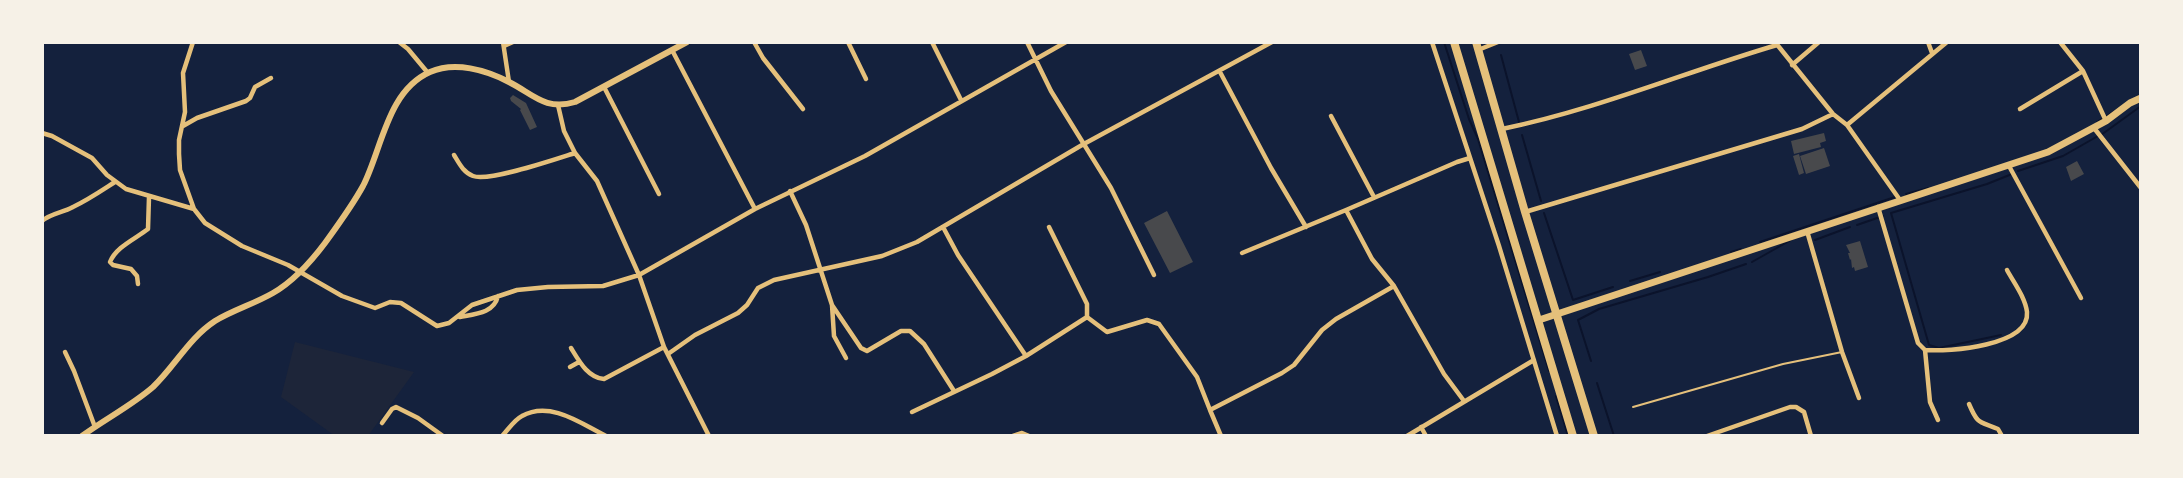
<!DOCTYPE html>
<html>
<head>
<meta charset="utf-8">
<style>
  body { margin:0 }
  #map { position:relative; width:2183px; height:478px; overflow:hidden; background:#14213d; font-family:Ubuntu,sans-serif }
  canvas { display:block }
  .frame { position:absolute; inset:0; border:44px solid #f6f1e7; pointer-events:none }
</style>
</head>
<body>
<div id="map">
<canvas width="2183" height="478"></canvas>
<div class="frame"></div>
</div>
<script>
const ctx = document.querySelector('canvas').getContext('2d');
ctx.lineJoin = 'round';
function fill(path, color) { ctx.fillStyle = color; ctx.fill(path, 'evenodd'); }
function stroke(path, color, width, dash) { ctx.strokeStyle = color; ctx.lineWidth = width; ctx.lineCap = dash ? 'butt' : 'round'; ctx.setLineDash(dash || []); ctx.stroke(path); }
fill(new Path2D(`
  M295,342L414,372L368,436H335L281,397Z`), '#1d2539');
stroke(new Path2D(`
  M1444,42L1469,119L1478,139L1549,371
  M1501,55L1519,122
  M2097,122L2118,109
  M1522,135L1541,201
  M2101,135L2141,106
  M2018,171L2063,156L2098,136
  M1906,194L1928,188
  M1544,213L1573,300L1613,287
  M1857,225L1883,216
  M1815,240L1850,227
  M1760,242L1898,196
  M1731,252L1741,249
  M1752,262L1791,240
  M1630,281L1660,272
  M2001,335L1939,348L1929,345L1891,213L1987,184L2012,174
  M1591,361L1578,320L1599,309L1708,277L1746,264
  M1597,383L1614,436
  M1556,396L1568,436`), '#0b132b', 2);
fill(new Path2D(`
  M1641,50L1647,66L1635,70L1629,54Z
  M513,95L526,103L537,127L530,130L520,110L521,109L511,101L510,98Z
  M1824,133L1826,141L1820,143L1821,147L1794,154L1791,141Z
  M1824,148L1830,166L1806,174L1800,156Z
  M1799,154L1804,173L1799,175L1793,156Z
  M2077,161L2084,174L2071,181L2066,167Z
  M1167,211L1193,262L1170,273L1144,223Z
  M1860,241L1868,267L1855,271L1854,267L1852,268L1851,259L1850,260L1848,253H1850L1846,245Z`), '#48494c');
stroke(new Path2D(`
  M1633,407L1783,364L1842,352`), '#e5c07b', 2);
stroke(new Path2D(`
  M193,42L183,73L185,112L179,140V154L180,170L194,209
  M399,42L408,49L428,73
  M503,42L509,82
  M754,42L763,58L803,109
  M848,42L866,79
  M932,42L961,100
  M1027,42L1051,91L1111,188L1154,275
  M1432,42L1499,246L1557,436
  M1775,42L1833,114L1847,125L1900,200
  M1928,42L1932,53
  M2060,42L2083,71L2106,121
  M504,46L513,42
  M672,50L755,209
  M1478,50L1498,42
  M1792,65L1819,42
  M1220,72L1271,168L1306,227
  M604,87L659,194
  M558,105L564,131L575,153L597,181L639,275L664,347L709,436
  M2020,109L2083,71
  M1331,116L1374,197
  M1847,125L1947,42
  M183,126L197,118L246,101L250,98L255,87L271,78
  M2094,128L2141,188
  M1502,129C1596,110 1685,72 1777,45
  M42,133L52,136L92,158L107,175L126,189L194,209L205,223L242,246L288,265L342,296L375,308L390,302L401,303L437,326L449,323L472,305L517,290L548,287L603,286L639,275L755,209L865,156L1066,42
  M454,155C459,163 463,172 473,176C489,182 556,159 575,153
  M2009,166L2081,298
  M790,191L806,225L832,305L861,348L867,351L901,331H910L924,344L954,391
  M1878,207L1918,343L1925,350C1949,352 2030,346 2027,312C2025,297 2014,283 2007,270
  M1346,210L1372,259L1394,286L1444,374L1464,401
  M1525,212L1802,129L1833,114
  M42,221C51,213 62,213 73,207C88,200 101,191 115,182
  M943,227L958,255L1026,356
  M1049,227L1087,304V317
  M1807,231L1842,352L1859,398
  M1242,253L1346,210L1457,162L1470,158
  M138,284L137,276L131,269L113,265L110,262C116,247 135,239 148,229L149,197
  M832,305L834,336L846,358
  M460,317C476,314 494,313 498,296
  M1087,317L1107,332L1147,320L1159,324L1197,377L1210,410
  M571,348C579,361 588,378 604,379L664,347
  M1925,350L1930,402L1938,420
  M65,352L74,371L95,427
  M668,354L695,335L738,313L747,305L758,288L774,280L882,256L917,242L1082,145L1272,42
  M570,367L579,362
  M1969,404C1978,425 1979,421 1998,429L2002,436
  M912,412L992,374L1026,356L1087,317
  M382,423L392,409L396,407L418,418L443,436
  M1421,427L1426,436
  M502,436C508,430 514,420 522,416C550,400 582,424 606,436
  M1013,436L1022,433L1029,436
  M1221,436L1210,410L1282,373L1294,365L1322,330L1336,319L1394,286
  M1407,436L1534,360
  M1707,436L1790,407H1796L1804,412L1811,436`), '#e5c07b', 4.5);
stroke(new Path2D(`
  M82,436C105,419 131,406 153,387C175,366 189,338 215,321C233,310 254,304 273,293C294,281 310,263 325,243C338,225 352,206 363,186C382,149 387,91 430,72C455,61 486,70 509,82C533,94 545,111 575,102L687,42`), '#e5c07b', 6);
stroke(new Path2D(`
  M1539,320L2048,152L2106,121L2130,103L2141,98`), '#e5c07b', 7);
stroke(new Path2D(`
  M1454,42L1573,436
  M1476,42L1525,212L1594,436`), '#e5c07b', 8);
</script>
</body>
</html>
